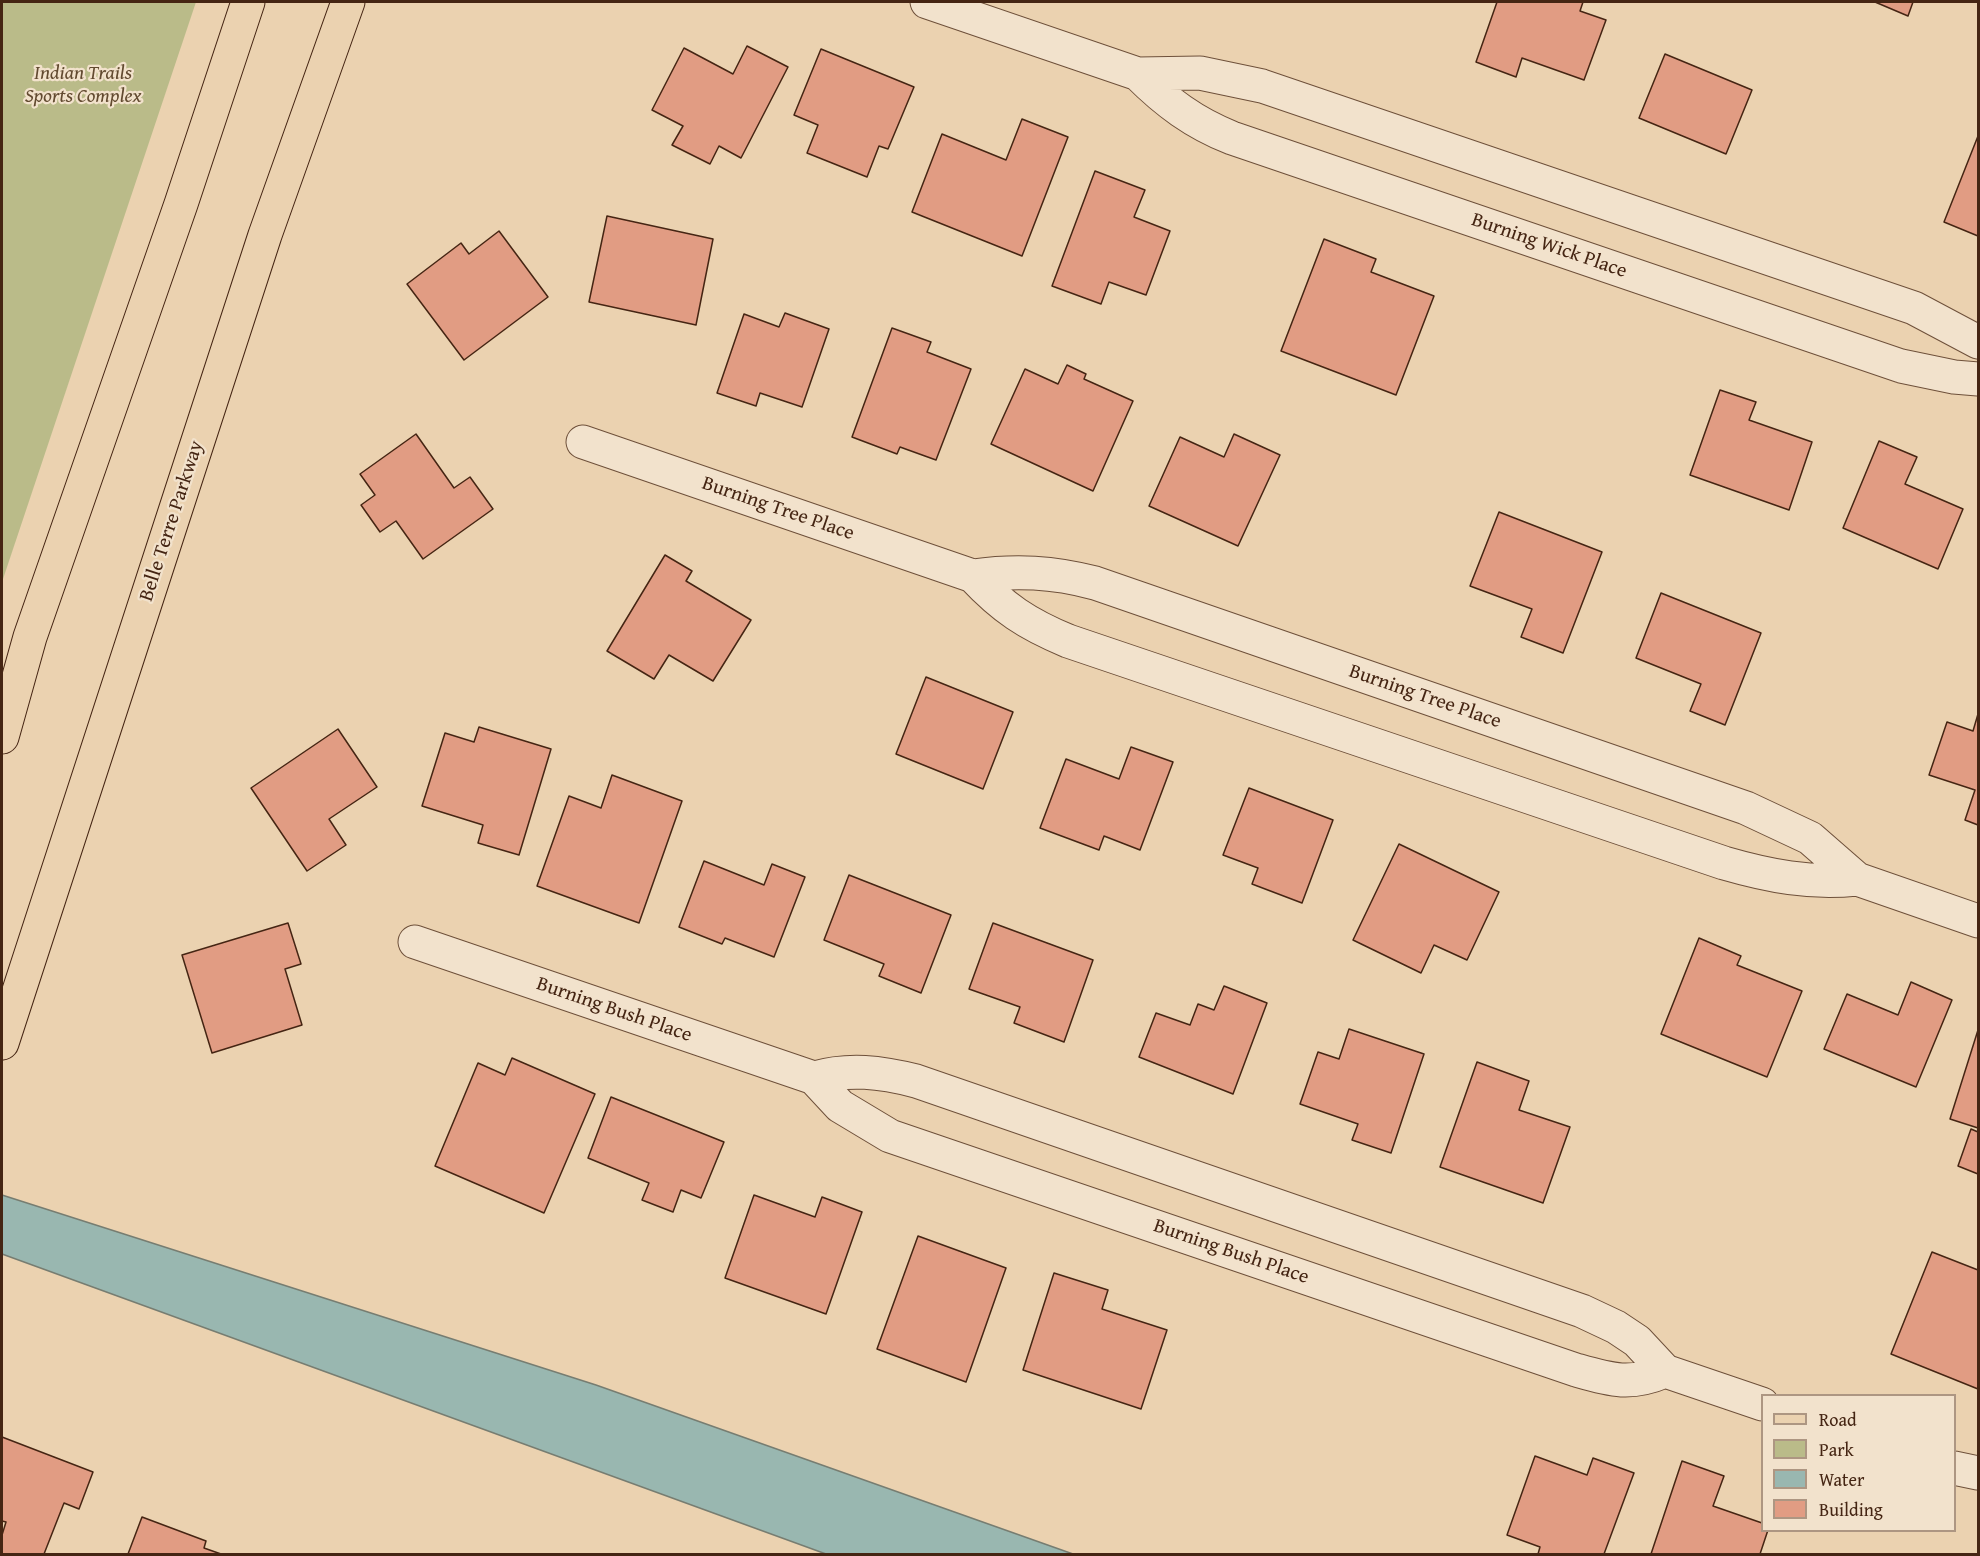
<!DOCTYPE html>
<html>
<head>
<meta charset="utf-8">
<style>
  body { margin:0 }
  #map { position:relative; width:1980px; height:1556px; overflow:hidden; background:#ebd2b0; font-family:"Gentium Book Plus",serif }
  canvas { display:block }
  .frame { position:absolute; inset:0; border:3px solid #452513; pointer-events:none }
  .legend { position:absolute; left:1761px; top:1394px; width:195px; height:138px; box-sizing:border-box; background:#f2e2cc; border:2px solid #ad9682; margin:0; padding:8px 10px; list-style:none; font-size:18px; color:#452513 }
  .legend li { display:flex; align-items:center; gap:12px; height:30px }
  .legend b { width:30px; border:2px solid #ad9682 }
</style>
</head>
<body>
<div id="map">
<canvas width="1980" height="1556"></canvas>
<div class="frame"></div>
<ul class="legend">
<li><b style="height:8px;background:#ebd2b0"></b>Road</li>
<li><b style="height:16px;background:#babb89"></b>Park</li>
<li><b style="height:16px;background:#99b7b0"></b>Water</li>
<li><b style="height:16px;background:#e19c83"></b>Building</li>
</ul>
</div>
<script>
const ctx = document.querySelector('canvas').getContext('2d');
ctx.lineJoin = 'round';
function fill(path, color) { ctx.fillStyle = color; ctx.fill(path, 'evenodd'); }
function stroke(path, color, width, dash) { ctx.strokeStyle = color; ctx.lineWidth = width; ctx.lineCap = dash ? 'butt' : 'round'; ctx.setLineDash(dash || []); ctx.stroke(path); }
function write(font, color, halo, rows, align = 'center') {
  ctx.font = font + ' "Gentium Book Plus",serif'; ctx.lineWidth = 4.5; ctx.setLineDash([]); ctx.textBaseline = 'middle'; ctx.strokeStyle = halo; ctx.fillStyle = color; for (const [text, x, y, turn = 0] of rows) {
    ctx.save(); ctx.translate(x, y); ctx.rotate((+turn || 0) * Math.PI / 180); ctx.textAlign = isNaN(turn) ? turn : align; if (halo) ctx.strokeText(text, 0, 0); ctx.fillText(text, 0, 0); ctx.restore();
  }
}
fill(new Path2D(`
  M2,2H196L2,582Z`), '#babb89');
const water = new Path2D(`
  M2,1195L596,1385L1073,1554H826L2,1254Z`);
fill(water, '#99b7b0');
stroke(water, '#777d71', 1.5);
const building = new Path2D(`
  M1497,2H1583L1580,11L1606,20L1584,80L1522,58L1516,77L1476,62Z
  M1875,2H1913L1908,16Z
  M747,46L788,67L741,158L719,146L710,164L672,145L683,126L652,110L684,48L733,74Z
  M821,49L914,87L888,149L879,146L867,177L807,153L818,125L794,115Z
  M1665,54L1752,90L1726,154L1639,118Z
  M1022,119L1068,137L1022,256L912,212L942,134L1006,160Z
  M1978,136V236L1944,222Z
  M1095,171L1145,190L1134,217L1170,231L1146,295L1109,282L1101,304L1052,286Z
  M607,216L713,239L696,325L589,302Z
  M499,231L548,297L464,360L407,284L461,243L469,254Z
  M1324,239L1376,259L1371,272L1434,296L1396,395L1281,351Z
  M785,313L829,329L802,407L760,393L756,406L717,393L744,314L779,327Z
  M892,328L931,342L927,352L971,369L936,460L900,447L897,454L852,437Z
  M1067,365L1086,374L1084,379L1133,401L1093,491L991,444L1025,369L1058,384Z
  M1720,390L1756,402L1749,420L1812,442L1789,510L1690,475Z
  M416,434L454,488L470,477L493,509L423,559L396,521L380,532L361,505L375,495L360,474Z
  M1234,434L1280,455L1238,546L1149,506L1180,437L1224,457Z
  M1879,441L1917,457L1905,484L1963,509L1938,569L1843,528Z
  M1499,512L1602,552L1563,653L1521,637L1532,609L1470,586Z
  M665,555L692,571L686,581L751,620L713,681L669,655L654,679L607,651Z
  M1661,593L1761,633L1725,725L1690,711L1701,684L1636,658Z
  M926,677L1013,712L983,789L896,754Z
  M1978,714V825L1965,820L1975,790L1929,775L1947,722L1973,731Z
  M479,727L551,749L519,855L478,843L483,825L422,806L445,733L474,742Z
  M338,729L377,787L329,819L346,845L307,871L251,788Z
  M1131,747L1173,762L1140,850L1104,836L1099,850L1040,828L1066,759L1119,779Z
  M612,775L682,801L639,923L537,886L569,796L601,808Z
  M1249,788L1333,820L1302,903L1252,884L1258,868L1223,855Z
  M1399,844L1499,892L1467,960L1434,945L1421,973L1353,940Z
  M704,861L764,885L772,864L805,877L774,957L725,938L722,944L679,927Z
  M849,875L951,915L921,993L879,976L884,964L824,940Z
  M288,923L301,964L285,969L302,1025L212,1053L182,955Z
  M993,923L1093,960L1064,1042L1014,1023L1020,1007L969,989Z
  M1699,938L1741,956L1737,965L1802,991L1767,1077L1661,1034Z
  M1911,982L1952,1000L1916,1087L1824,1049L1847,994L1898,1015Z
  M1224,986L1267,1003L1233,1094L1139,1057L1156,1013L1190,1025L1198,1004L1214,1010Z
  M1349,1029L1424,1054L1391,1153L1352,1140L1358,1124L1300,1104L1318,1052L1339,1059Z
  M1978,1030V1128L1950,1119Z
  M512,1058L595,1094L544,1213L435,1166L478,1063L505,1075Z
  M1477,1062L1529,1081L1519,1110L1570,1127L1543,1203L1440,1167Z
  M611,1097L724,1142L701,1198L681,1190L673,1212L642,1200L649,1183L588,1158Z
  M1971,1129L1978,1132V1174L1958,1166Z
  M754,1195L815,1217L822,1197L862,1212L826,1314L725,1278Z
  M918,1236L1006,1268L966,1382L877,1349Z
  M1932,1252L1978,1270V1389L1891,1354Z
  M1054,1273L1108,1290L1102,1309L1167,1330L1141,1409L1023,1370Z
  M2,1437L93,1472L79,1509L64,1503L44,1554H2V1535L6,1522L2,1521Z
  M1535,1456L1587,1475L1593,1458L1634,1473L1604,1554H1538L1540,1547L1507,1535Z
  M1682,1461L1724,1476L1713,1506L1762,1523V1530H1768L1760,1554H1651Z
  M142,1517L206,1541L204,1548L221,1554H128Z`);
fill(building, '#e19c83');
stroke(building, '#452513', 1.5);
const minor = new Path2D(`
  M927,2L1138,74L1200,73L1262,86L1914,308L1978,342
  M1138,74C1166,102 1194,123 1232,138L1901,366L1954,377L1978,379
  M583,442L973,576C1016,570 1053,572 1095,583L1746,808L1810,838L1857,879C1810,884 1769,876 1724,863L1068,641C1027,624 1003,608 973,576
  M1857,879L1978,921
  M415,942L814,1078
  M1665,1371C1630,1386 1611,1380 1576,1370L890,1136L840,1106L814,1078C849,1068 881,1072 916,1081L1582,1311L1616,1327L1637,1341L1665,1371L1762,1404
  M1954,1468L1978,1473`);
const major = new Path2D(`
  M2,737L30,637L181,204L248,2
  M2,1043L265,235L348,2`);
stroke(minor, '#6e503a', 35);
stroke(major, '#452513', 35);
stroke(minor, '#f2e2cc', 33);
stroke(major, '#ebd2b0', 33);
write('italic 20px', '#624a30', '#f2e2cc', [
  ["Indian Trails",83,74],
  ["Sports Complex",83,97]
]);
write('20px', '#452513', '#f2e2cc', [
  ["Burning Wick Place",1549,246,19],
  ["Burning Tree Place",778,509,19],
  ["Belle Terre Parkway",172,521,-72],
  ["Burning Tree Place",1425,697,19],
  ["Burning Bush Place",614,1010,19],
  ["Burning Bush Place",1231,1252,19]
]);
</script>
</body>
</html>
